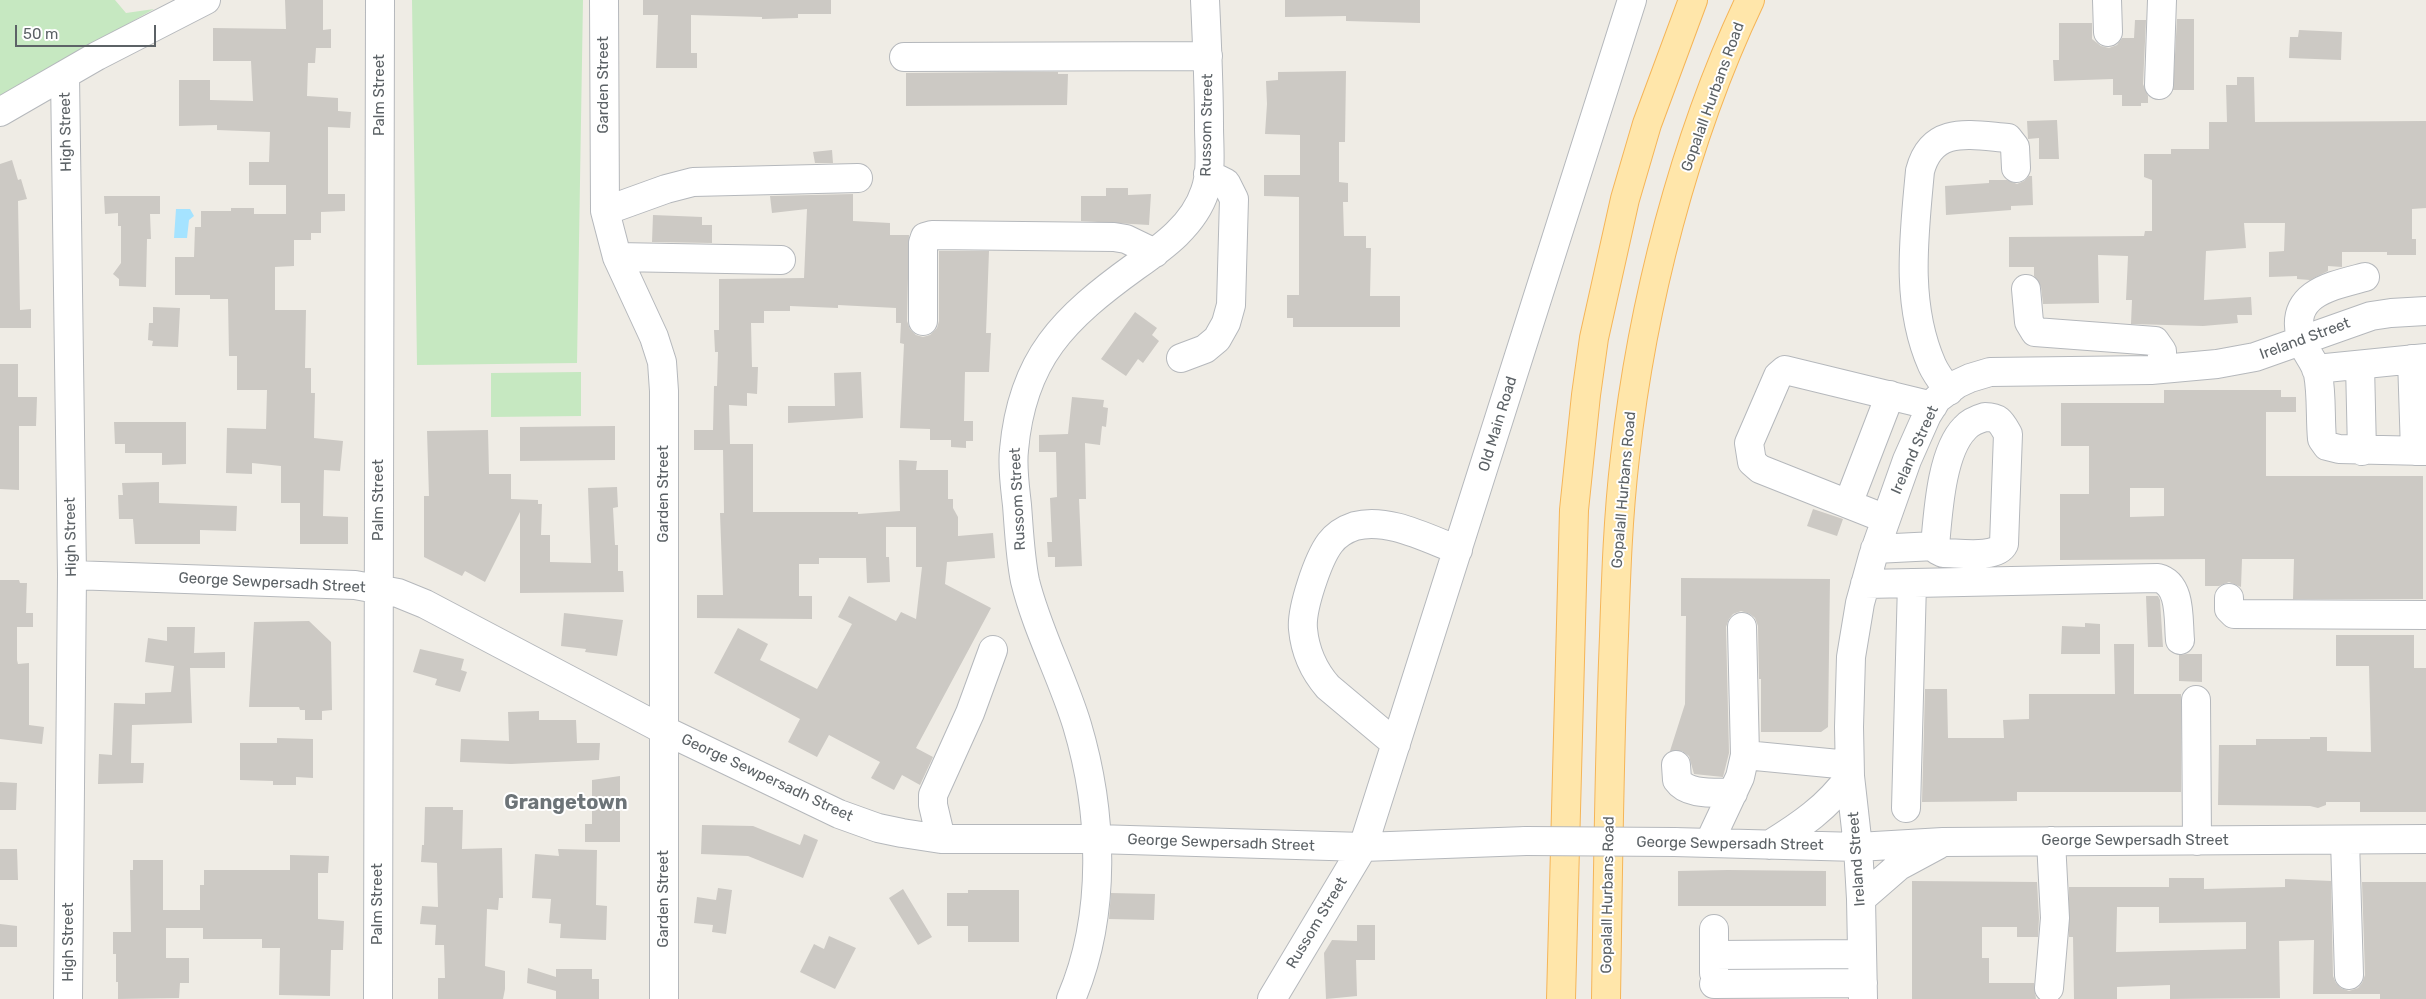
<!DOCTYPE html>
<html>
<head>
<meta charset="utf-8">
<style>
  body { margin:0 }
  #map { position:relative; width:2426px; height:999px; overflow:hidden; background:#efece5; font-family:Rubik,sans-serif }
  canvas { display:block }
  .scale { position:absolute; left:15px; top:25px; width:141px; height:22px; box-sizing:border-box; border:2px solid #5c6266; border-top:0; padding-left:6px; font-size:15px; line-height:18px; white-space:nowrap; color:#5c6266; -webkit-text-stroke:4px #fff; paint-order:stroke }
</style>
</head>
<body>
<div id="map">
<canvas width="2426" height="999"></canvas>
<div class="scale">50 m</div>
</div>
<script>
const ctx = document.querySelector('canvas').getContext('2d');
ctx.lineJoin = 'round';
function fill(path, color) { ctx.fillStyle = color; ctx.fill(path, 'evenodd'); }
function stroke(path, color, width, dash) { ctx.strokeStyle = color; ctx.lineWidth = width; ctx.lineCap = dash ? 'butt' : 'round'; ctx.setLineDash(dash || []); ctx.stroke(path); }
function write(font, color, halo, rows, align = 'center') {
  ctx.font = font + ' Rubik,sans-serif'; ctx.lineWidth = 4; ctx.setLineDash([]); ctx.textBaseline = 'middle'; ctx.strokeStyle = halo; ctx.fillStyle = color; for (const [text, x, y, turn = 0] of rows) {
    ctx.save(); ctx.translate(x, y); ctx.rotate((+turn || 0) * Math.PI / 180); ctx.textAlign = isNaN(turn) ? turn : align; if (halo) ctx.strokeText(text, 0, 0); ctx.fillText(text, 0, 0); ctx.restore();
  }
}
fill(new Path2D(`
  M0,0H115L126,13L154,9L0,96Z
  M412,0H583L577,363L417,365Z
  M581,372V416L491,417V373Z`), '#c6e8c1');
fill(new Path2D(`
  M176,209H190L194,216L189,220L187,238H174Z`), '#a5e3ff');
fill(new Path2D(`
  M285,0H323V30L331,29V48H316L315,63H308L307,96L338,98V111L351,112L350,128L328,127V194H345V211L321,212V233H311V240H294V266L275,267V310H306L305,368H311V393H315L314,438L343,441L340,471L324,470L323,516L348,517V544H300V503H281V466L252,463V474L226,473L227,428L266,429L267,390H237V356H229L228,299H210V295H175V257H194L195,227H201V211H231V208H254V214H286V185H249V162H269L270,132L217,130V125L179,126V80H210V100L253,101L251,61H213V28L286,29Z
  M643,0H831V14H798V18L762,19V17L691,15V53H697V68H656L658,15H643Z
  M1285,0H1420V23L1346,21V16L1285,17Z
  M2177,19H2194V90H2173Z
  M2135,20H2146L2143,84L2148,96V103H2141V106H2122V95H2113V79L2054,81L2053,60H2059V23H2092V39L2101,46L2109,48L2117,45L2122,38H2134Z
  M2299,30L2342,32L2341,60L2289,58L2290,37H2298Z
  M1346,71L1345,142H1339V182L1348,183V202H1343L1344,236H1366V248H1371L1370,296H1400V327H1293V318H1287V295H1299V197L1264,196V175H1300V135L1265,134L1267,104L1266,81L1278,80V72Z
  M1005,72H1058V74H1068L1067,105L906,106V73Z
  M2237,77H2254L2255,122L2426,121V208L2412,209V239H2416V255H2387V252H2342V267L2328,266V271L2310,280L2297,279V276L2269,277V252L2284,251L2285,223H2244L2246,248L2206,251L2204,300L2251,297L2252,315H2237L2238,323L2203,326L2131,324L2132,300H2126L2128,256L2098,255L2099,303L2043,304L2041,287L2034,276V267H2009V237L2144,236L2145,231H2152V180L2144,177V154H2171V149H2209V122H2227L2226,85H2237Z
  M2057,120L2059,159H2039V138L2028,139L2027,121Z
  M832,150L833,163H815L813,152Z
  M12,160L18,180L21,179L27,199L18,201L20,310L31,309V328H0V164Z
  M2029,176H2032L2033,205L2011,206V210L1946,215L1945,186L1989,183V180H2007L2017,184L2024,181Z
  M1106,188H1128V195L1151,194L1149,225L1081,221V196H1106Z
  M853,194V221L890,223V235H909L907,321L910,329L916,335L923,337L930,335L937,328L939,321V251H989L986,333H991L989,372H965L964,421H973V441H966V448L951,447V440H930V429L900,428L904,344L900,343L901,323H896V308L838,305V308L790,306V311H764V323H751L752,367H758L757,394L747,393V406L729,405L730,444H753V512H858V514L900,511L899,460L917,461L916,470H948V499H953V508L958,517V536L993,533L995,558L947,562L945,584L991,608L916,748L933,757L920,785L902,775L894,790L871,778L880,762L829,735L817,757L788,742L800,719L714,673L738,628L768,644L760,660L817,689L852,624L838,617L849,596L896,621L901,612L916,619L922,567H916V527H886V557H889L890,582L867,583L866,558H819V564H799V596H812V619L697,618V595H723L720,513H724L723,450H694V430H713L714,386H717L718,352H715L714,330H719V279L804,278L807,209L772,213L770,196Z
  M104,196H160V214H150L151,239H147L146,287L119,286V279L113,274L121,263V226H118V213L105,214Z
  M653,215L702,217V225H712V243L652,242Z
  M153,307L180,308L178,347L152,346L153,341L148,340L149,323H153Z
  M1135,312L1157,328L1152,335L1159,341L1143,363L1138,359L1126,376L1101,359Z
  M0,364H18V397H37L36,426H19V490L0,489Z
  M861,372L863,418L788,423V406H835L834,373Z
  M2164,390H2281V397H2296V412H2266V476H2423V599H2293L2294,559H2242L2241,587L2229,582L2219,586H2205V559L2060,560V494H2089V446H2061V403H2164ZM2130,488H2164V516L2130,517Z
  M1072,397L1104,400L1103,407L1108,408L1106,427L1102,426L1100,445L1085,443L1086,499H1079L1082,566L1055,567V557H1048L1047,542H1052L1050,498L1057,497L1056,452H1039V435L1068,434Z
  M114,422H186V464L162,465V453H125V444H115Z
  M615,426V460L520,461V427Z
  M488,430L489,474H511V499L538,500V504H542L541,535H550V562L591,563L588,488L617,487L618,507L613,508L615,545H618V571H623L624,592L520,593V512L485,582L465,571L462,576L424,557V496H429L427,431Z
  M159,482V503L237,506L236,531L200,530V544H135L133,519H119L118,495H123L122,483Z
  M1813,509L1843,519L1837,536L1807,526Z
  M1681,578L1830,579L1828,727L1821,732H1761V679H1759L1758,626L1755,618L1750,614L1741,611L1733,614L1729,619L1726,627L1729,753L1723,777L1694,774L1689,756L1682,751H1670L1685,704L1686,616H1681Z
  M0,580H19L20,583H27L26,613H33V627H17V660L18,664L29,663V725L44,727L42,744L0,739Z
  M2146,596H2158L2160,600L2163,647H2148Z
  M564,613L623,620L617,656L585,652L586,649L561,646Z
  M309,621L331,642L332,710L322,711V720H305V710H300L299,707H249L254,622Z
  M2085,623L2100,624V654H2061L2062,626L2085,627Z
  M167,627H195L194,653L225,652V668H190L192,723L132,725L131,763H144L143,783L98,784L99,754L112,755L114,703L145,704V693L171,692L174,666L145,662L148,638L167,641Z
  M2336,635H2414V668H2426V812H2360V802H2326V805L2318,808L2310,806L2218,805L2219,745H2256V739H2310V737H2327V751L2371,752L2369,666H2336Z
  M2114,644H2134V694H2181V792H2017V801L1922,802L1925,689H1947L1948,738H2004L2003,720L2029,719V694H2115Z
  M420,649L464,659L461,670L467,672L460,692L435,685L437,679L413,672Z
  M2187,654H2202V682L2179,681V655Z
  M539,711V720H576L577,743H600L599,760L511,764L460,762L461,739L509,741L508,712Z
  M277,738L313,739V778L296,777V785H273V781L240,780V743H277Z
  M620,776V842H585V824H592V780Z
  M0,782L17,783L16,810H0Z
  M425,807H453V810H463L462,849L502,848L503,898H499L498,910L487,909L485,966L505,971V989L503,999H438V978H445L444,945H435L436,925L420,924L422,906L438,907L437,863L421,862L422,845H424Z
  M702,825L753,826L800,845L804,834L818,840L803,878L748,856L701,854Z
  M0,849H17L18,880H0Z
  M558,849L597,850L596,905L607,906L606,940L560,938L561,924L549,923L551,899L532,898L535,854L559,856Z
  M290,855L329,856L328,873H318V919L344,921L343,950H331L330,996L279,995L280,948H262V939H203V928H166V958H189V983H180L179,998L118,999V982H116V954H113V932H131L130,870H133V860H163V910H200V885H204V870H290Z
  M1728,870L1826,871V906H1678V871Z
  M2169,878H2204V889L2285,887V879L2331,881L2333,976L2336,983L2341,988L2349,991L2358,988L2362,983L2365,975L2362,882H2426V999H2380V994H2313L2314,940L2279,941L2280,998L2170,999V985L2117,987V999H2074L2073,937H2069V887H2169ZM2117,907H2159V923L2246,922V949L2116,952Z
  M1912,881L2037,882L2039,918L2038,937H2017V927H1982V958H1989V983H2034L2036,999H1912Z
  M718,888L732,890L726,934L712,932L713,925L694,923L697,897L716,900Z
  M903,889L932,937L918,945L889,898Z
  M968,890H1019V942H968V926H947V893H968Z
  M1111,893L1155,894L1154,920L1109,919Z
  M0,924L17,926V947H0Z
  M1357,925H1375V960H1356L1357,996L1326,999L1324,953L1332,940L1357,941Z
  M829,936L856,948L835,989L800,972L814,944L824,949Z
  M528,968L556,977V969H592V979H599V999H556V991L527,983Z`), '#ccc9c4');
const minor = new Path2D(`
  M604,0L605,211L617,257L654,337L662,362L664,391V999
  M2107,0L2108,32
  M904,57L1208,56
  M65,75L72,575L68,999
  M2159,85L2162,0
  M0,112L97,56L206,0
  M605,211L666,189L693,182L858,178
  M617,257L781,260
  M2365,277C2331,286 2289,293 2301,339C2304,351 2315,361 2318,374C2322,395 2320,418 2322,439L2327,446L2339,449L2426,451
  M2026,289L2029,322L2035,332L2155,341L2162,351V369
  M923,321V243L925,237L932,235L1114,237L1126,239L1155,253
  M1181,358L1205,349L1217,339L1226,323L1231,305L1234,199L1226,183L1208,174
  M2412,359L2415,451
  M2360,365L2362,451
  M2316,369L2426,358
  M1949,391C1943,383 1936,374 1932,365C1905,304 1914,236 1920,171C1932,125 1970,135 2008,138L2015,147L2016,168
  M1985,417C1999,417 2001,422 2008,434L2004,544C1997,559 1959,553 1943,553L1937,550L1935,546C1938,514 1941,452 1965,428C1970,422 1978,419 1985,417Z
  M1848,504L1890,395
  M1886,519L1760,469L1752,462L1749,443L1778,376L1785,370L1933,406
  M1875,549L1935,546
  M72,575L355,585L398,593L425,604L664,730L839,814L878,828L902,833L941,839H1096L1363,847L1526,841
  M1865,584L2158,578C2182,584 2178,620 2180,640
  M2229,598V609L2234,614L2426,615
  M2196,700L2197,841
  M1396,744L1328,687C1314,671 1305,651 1303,629C1301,609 1318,559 1330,543C1336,535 1346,529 1355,526C1388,517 1428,539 1458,550
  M1745,755L1849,765
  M1676,765L1677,780C1688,796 1716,792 1733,793
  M1906,808L1912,583
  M941,839L933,805V795L970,713L993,650
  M2345,840L2349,975
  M1674,842L1858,847L1943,842L2426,839
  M1709,843L1740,777L1745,755L1742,627
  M1769,845C1800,826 1828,807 1850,776
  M1861,899L1899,866L1938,845
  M1714,929V973
  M1714,955L1862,954
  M1714,984L1863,983
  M2049,988L2055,918L2051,841
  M378,999L380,0
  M1071,999C1107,915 1103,812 1077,725C1062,676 1037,630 1025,581C1020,556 1019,530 1017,505C1015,487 1012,467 1014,450C1022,358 1064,318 1136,266C1163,247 1194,225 1205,191C1212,172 1209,146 1209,126C1209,84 1207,42 1205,0
  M1272,999L1363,847L1632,0
  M1863,999L1861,899L1858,847L1850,776L1849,727L1851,657L1860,603L1873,556L1907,460L1927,415L1937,399L1957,384L1970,378L1990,372L2151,370L2217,364L2255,357L2371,316L2391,313L2426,311`);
const major = new Path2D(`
  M1561,999L1574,510L1586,395L1594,338L1625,199L1647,124L1693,0
  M1606,999C1608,878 1609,757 1614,636C1616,576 1618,516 1625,457C1642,304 1684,139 1750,0`);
stroke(minor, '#b5b8bc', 30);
stroke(major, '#f5b558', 30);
stroke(minor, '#fff', 28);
stroke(major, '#ffe6aa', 28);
const minorBridge = new Path2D(`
  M1526,841L1674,842`);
stroke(minorBridge, '#b5b8bc', 30, []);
stroke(minorBridge, '#fff', 28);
write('15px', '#5c6266', '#fff', [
  ["Garden Street",604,85,-90],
  ["Palm Street",380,95,-90],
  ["Gopalall Hurbans Road",1713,97,-70],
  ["Russom Street",1207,125,-89],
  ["High Street",66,132,-91],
  ["Ireland Street",2305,339,-20],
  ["Old Main Road",1498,424,-73],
  ["Ireland Street",1915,450,-66],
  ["Gopalall Hurbans Road",1624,490,-85],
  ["Garden Street",664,494,-90],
  ["Russom Street",1018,499,-93],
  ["Palm Street",379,500,-90],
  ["High Street",71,537,-91],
  ["George Sewpersadh Street",272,583,3],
  ["George Sewpersadh Street",767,778,25],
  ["George Sewpersadh Street",2135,841],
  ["George Sewpersadh Street",1221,843,2],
  ["George Sewpersadh Street",1730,844,1],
  ["Ireland Street",1857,859,-94],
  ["Gopalall Hurbans Road",1608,895,-89],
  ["Garden Street",664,899,-90],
  ["Palm Street",378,904,-90],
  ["Russom Street",1317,923,-59],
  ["High Street",69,942,-90]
]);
write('bold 20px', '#6d7478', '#fff', [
  ["Grangetown",566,803]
]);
</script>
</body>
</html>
